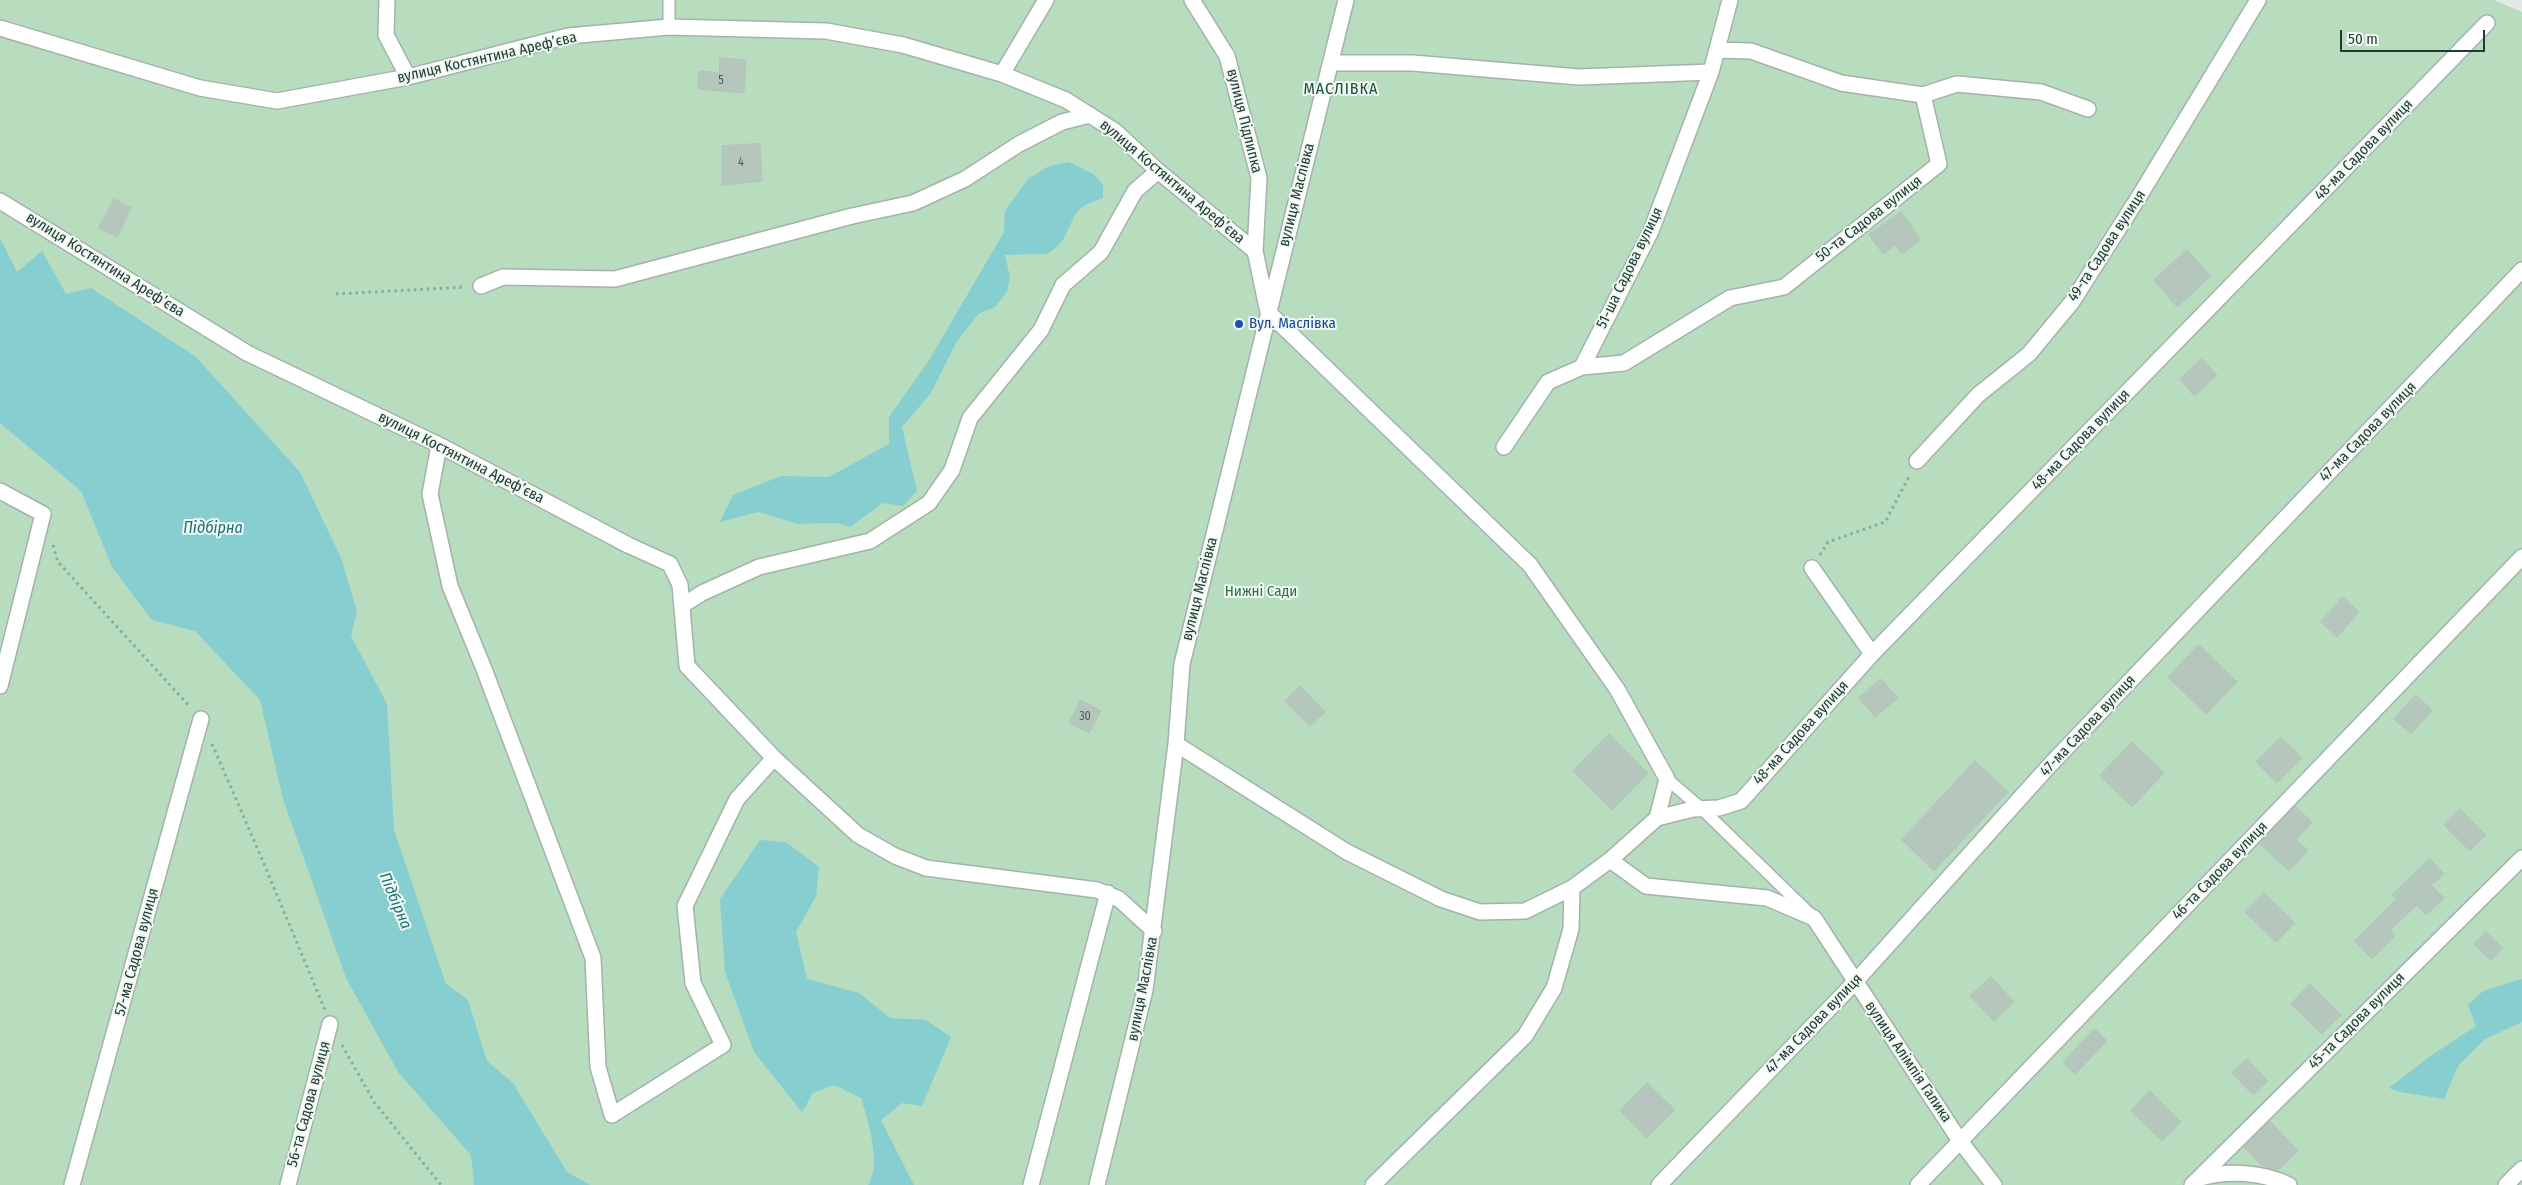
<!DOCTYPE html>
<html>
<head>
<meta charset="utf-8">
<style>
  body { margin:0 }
  #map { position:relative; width:2522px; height:1185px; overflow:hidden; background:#e0ebe5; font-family:"Fira Sans Condensed",sans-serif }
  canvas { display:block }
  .scale { position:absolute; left:2340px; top:30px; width:145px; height:22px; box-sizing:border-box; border:2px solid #213b31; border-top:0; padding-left:6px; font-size:15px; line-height:18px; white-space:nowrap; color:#213b31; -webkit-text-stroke:4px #f0f8f3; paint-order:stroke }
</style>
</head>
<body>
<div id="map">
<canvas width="2522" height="1185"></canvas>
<div class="scale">50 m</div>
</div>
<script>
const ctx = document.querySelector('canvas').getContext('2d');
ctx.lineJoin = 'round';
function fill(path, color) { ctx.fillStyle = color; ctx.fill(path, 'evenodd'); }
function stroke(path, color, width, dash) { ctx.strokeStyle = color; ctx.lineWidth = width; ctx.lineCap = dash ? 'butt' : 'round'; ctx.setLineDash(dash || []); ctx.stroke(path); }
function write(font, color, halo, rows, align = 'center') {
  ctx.font = font + ' "Fira Sans Condensed",sans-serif'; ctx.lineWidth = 4; ctx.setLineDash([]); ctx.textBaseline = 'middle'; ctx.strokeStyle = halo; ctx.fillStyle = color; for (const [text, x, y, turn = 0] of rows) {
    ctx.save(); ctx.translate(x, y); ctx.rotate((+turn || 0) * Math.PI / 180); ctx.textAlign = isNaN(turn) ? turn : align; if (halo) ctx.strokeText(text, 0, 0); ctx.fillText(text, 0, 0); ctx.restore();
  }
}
fill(new Path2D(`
  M0,0H2494L2522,12V1185H0Z`), '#b8dcbe');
fill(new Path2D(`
  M1069,162L1093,174L1103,184V198C1071,209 1078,212 1064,238C1061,244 1053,250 1047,254L1005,255L1010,277L1007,292L995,307L978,314L956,343L931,393L902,427L917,491L903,506L883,503L850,527L837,523L798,524L758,512L720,522L733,495L781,476L829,477L889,444V417L928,362L1004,232L1005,211L1028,179L1049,166Z
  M0,238L17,272L42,251L66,294L91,288L196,357L300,472L341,558L357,611L351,636L387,704L394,830L446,984L468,1000L487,1061L513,1083L567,1172L590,1185H474L471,1155L398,1072L346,978L283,799L260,700L195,631L152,620L112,567L81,491L0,423Z
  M760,840L786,842L819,867L816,896L796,932L807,979L859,993L890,1018L926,1020L951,1037L922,1106L902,1103L881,1120L914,1185H868C882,1163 868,1121 861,1098L834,1085L813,1093L802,1112L754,1052L725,972L720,899Z
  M2522,979V1022L2485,1039L2458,1066L2444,1099L2400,1092L2389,1088L2429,1057L2476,1026L2468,1005L2483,991Z`), '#87ced1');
const building = new Path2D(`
  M720,58L746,60L744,93L698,89L699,71L719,73Z
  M760,144L762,181L722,185V146Z
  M114,199L131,208L117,237L99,228Z
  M1901,212L1921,240L1902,254L1895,245L1883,254L1869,235Z
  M2187,250L2211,276L2177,307L2154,280Z
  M2202,359L2217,375L2194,396L2180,379Z
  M2343,597L2359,612L2337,637L2321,622Z
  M2199,645L2237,682L2206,714L2168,677Z
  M1881,679L1898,698L1875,717L1859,698Z
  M1300,686L1325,712L1310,726L1285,701Z
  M2416,695L2432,710L2411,734L2394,719Z
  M1081,700L1101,711L1089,733L1069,723Z
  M1609,734L1648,773L1612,810L1573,771Z
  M2281,737L2302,758L2277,783L2256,762Z
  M2132,742L2164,773L2132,807L2100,776Z
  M1975,761L2008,792L1934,871L1902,840Z
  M2295,806L2312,822L2296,840L2308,850L2289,871L2260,844Z
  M2460,809L2486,835L2470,851L2444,825Z
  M2430,859L2444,874L2431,885L2444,898L2426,915L2417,905L2390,930L2395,936L2372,959L2355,941L2396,899L2392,895Z
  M2264,893L2295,923L2276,942L2245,912Z
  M2486,932L2503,948L2491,961L2474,944Z
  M1991,977L2014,1002L1994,1021L1970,996Z
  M2310,984L2341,1015L2322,1034L2291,1004Z
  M2095,1029L2107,1041L2075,1074L2063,1062Z
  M2247,1059L2268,1081L2253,1095L2232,1073Z
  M1647,1083L1675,1110L1647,1138L1620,1111Z
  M2150,1091L2181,1122L2162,1141L2131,1111Z
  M2270,1121L2298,1151L2278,1170L2262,1166L2244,1147Z`);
fill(building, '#b5c6bd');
stroke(building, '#b2c4bb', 1);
const service = new Path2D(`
  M669,27V0
  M1667,779L1702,809L1809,913`);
const minor = new Path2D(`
  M387,0L386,35L408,77
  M1192,0L1227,56L1259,178L1255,251L1267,308
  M0,28L200,88L277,101L408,77L568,36L669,27L826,31L903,45L1002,74L1066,100L1115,131L1158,171L1255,251
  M1717,50L1751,51L1841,83L1923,95
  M1331,63H1413L1579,77L1711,72
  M1002,74L1046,0
  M0,201L247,353L439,445L628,545L670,564L680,585L687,666L774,758L858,835L895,856L926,868L1097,890L1119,899L1154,931
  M481,286L503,277L615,279L852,216L913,203L965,179L1019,144L1062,122L1090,115
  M1582,367L1624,363L1730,298L1784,287L1939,164L1923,95L1957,84L2041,92L2088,109
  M439,445L430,494L450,586L484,669L593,958L598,1067L612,1115L723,1045L693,983L685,906L737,799L774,758
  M1504,447L1548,382L1582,367L1651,231L1711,72L1730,0
  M1917,461L1978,395L2029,354L2072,302L2140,195L2258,0
  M0,491L43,514L0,686
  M1812,568L1872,654
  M683,605L702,593L759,567L870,541L929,503L952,470L970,418L1041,330L1063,285L1101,252L1135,191L1158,171
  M1176,744L1347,852L1441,899L1480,912L1525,911L1572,888L1610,860L1657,818L1667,779L1617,689L1530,565L1268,312
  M1657,818L1693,809L1719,808L1741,801L1872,654L2487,23
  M1610,860L1646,886L1767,898L1814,918L1960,1141L1994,1185
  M2200,1178C2228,1170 2263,1172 2289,1185
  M72,1185L201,719
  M288,1185L330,1024
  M1031,1185L1108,893
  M1097,1185L1145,990L1176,744L1182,664L1346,0
  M1373,1185L1525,1036L1554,988L1571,929L1572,888
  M1659,1185L1855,982L2049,766L2522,270
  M1918,1185L2522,557
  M2192,1185L2522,858
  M2506,1185L2522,1169`);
stroke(service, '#a3b3ab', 14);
stroke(minor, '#a3b3ab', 18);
stroke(new Path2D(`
  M336,294L466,287
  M53,545L58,562L190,707
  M1820,555L1828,542L1885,522L1910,475
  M212,744L262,859L325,1010
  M342,1045L374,1102L441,1185`), '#80af9b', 3, [2.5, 4]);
stroke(service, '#fff', 11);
stroke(minor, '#fff', 15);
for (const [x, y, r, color] of [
  [1239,324,5,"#1a4fb4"]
]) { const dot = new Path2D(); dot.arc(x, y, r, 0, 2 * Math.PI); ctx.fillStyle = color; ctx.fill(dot); stroke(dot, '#f0f8f3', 2); }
write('12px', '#465e54', null, [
  ["5",721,81],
  ["4",741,163],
  ["30",1085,717]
]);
write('15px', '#213b31', '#f0f8f3', [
  ["вулиця Костянтина Арефʼєва",487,58,-13],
  ["вулиця Підлипка",1244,121,76],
  ["48-ма Садова вулиця",2364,150,-46],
  ["вулиця Костянтина Арефʼєва",1172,182,40],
  ["вулиця Маслівка",1297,195,-76],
  ["50-та Садова вулиця",1869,219,-38],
  ["49-та Садова вулиця",2107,246,-57],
  ["вулиця Костянтина Арефʼєва",105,265,32],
  ["51-ша Садова вулиця",1630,268,-64],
  ["47-ма Садова вулиця",2368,432,-46],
  ["48-ма Садова вулиця",2081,440,-46],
  ["вулиця Костянтина Арефʼєва",461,458,27],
  ["вулиця Маслівка",1200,589,-76],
  ["47-ма Садова вулиця",2088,726,-47],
  ["48-ма Садова вулиця",1801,733,-48],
  ["46-та Садова вулиця",2220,871,-46],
  ["57-ма Садова вулиця",137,952,-75],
  ["вулиця Маслівка",1143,989,-79],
  ["45-та Садова вулиця",2357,1021,-45],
  ["47-ма Садова вулиця",1814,1024,-46],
  ["вулиця Алімпія Галика",1908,1062,56],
  ["56-та Садова вулиця",309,1104,-75]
]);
write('15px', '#164399', '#f0f8f3', [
  ["Вул. Маслівка",1249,324]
], 'left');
write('15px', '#2b723e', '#f0f8f3', [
  ["Нижні Сади",1261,592]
]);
ctx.letterSpacing = '1px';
write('16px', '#1d4d3c', '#f0f8f3', [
  ["МАСЛІВКА",1341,90]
]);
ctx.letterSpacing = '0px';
write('italic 16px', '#1b7277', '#f0f8f3', [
  ["Підбірна",213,529],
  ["Підбірна",395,901,67]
]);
</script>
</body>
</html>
